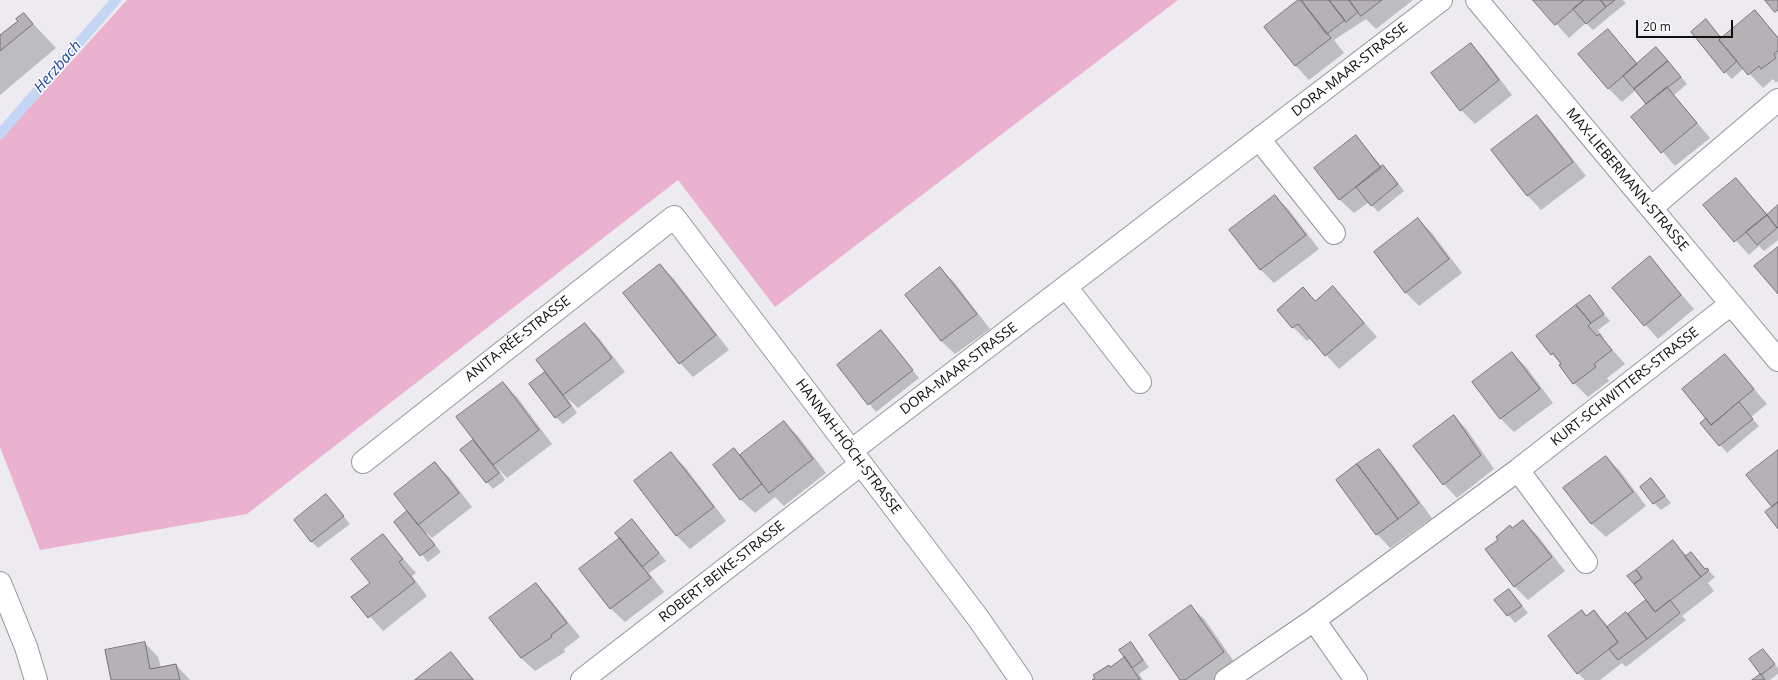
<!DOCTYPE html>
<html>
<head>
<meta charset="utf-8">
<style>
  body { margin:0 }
  #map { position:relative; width:1778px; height:680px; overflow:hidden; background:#edebf0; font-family:"Open Sans",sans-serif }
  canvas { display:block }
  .scale { position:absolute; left:1636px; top:20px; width:97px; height:18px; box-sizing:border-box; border:2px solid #0f0f10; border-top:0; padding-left:5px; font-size:12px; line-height:14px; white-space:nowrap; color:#0f0f10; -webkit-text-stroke:3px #fff; paint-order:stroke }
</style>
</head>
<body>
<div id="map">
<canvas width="1778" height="680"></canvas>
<div class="scale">20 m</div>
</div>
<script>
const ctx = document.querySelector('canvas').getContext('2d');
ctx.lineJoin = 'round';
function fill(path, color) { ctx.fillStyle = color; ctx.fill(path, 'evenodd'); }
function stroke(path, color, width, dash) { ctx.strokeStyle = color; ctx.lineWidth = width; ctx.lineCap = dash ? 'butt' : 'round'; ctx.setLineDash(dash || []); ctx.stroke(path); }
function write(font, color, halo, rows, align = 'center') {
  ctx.font = font + ' "Open Sans",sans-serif'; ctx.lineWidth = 3; ctx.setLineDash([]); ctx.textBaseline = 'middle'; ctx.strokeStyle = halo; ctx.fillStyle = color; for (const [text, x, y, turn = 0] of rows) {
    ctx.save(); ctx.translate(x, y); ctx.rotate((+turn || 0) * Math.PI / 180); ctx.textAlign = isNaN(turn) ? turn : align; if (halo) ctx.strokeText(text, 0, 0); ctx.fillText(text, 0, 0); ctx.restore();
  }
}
fill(new Path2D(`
  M127,0H1178L775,307L678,180L247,514L40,550L0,447V140Z`), '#eab2ce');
fill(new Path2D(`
  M1300,0H1413L1376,29L1366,19L1334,40L1344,53L1309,80L1296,66L1266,27Z
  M1535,0H1623L1626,3L1593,30L1586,23L1569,38Z
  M1755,12L1778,37V81L1776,83L1773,79L1763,88L1744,68L1732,79L1725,72L1712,27L1722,38Z
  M24,14L56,48L0,95V37L19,21Z
  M1608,30L1638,64L1663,55L1687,84L1674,95L1710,138L1675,166L1632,117L1648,104L1636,90L1622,102L1608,88Z
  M1471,45L1484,58L1512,95L1475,124L1461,110Z
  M1537,116L1550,130L1586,176L1541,210L1528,196L1493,150Z
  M1356,136L1382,167L1390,173L1404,191L1378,212L1369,202L1354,213L1340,200L1315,168Z
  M1736,179L1768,215L1778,206V240L1764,251L1759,246L1749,255L1704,205Z
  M1275,196L1289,210L1319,249L1274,283L1260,269Z
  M1418,219L1432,233L1462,273L1419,306L1405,292Z
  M1650,258L1694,309L1658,339L1613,288Z
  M660,265L674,279L729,350L693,377L680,363Z
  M940,269L954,282L990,329L955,354L941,341Z
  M1333,287L1377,337L1339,369L1311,338L1307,341L1293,327L1303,289L1316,302Z
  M1589,296L1610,321L1598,330L1604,338L1603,339L1625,364L1607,378L1609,381L1588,397L1574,383L1561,366L1562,365L1552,354Z
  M585,324L599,338L625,372L578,408L567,398L577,413L563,424L556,417L550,378Z
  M881,332L919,378L876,412L838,365Z
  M1512,353L1526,367L1553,403L1514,432L1501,419L1473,382Z
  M1725,355L1767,404L1751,417L1759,426L1727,453L1701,423L1707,418Z
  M503,383L517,397L552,444L507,478L498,468L505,480L493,489L487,482L473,441L478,444Z
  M1454,416L1467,430L1494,469L1457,498L1444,484Z
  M784,422L798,436L826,473L784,506L775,497L755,513L741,500L714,465L734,449L741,456Z
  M1379,450L1392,464L1432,518L1390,548L1377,534Z
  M671,454L685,467L726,521L690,549L677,536L636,481Z
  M1606,457L1620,471L1646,506L1606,537L1592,524L1565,488Z
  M435,463L449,477L472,507L432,538L427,533L426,534L441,552L428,562L395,522L408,511Z
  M1651,479L1671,503L1661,510L1654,503Z
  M326,495L350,524L318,548L311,541Z
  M632,520L666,561L649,573L664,592L625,622L611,609L581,569L620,539Z
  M1523,521L1537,535L1565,571L1528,600L1514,586L1513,529Z
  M383,536L416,573L412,576L427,596L383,631L353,597L371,583Z
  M1673,542L1687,556L1691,553L1706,570L1707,569L1715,577L1708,583L1714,591L1682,616L1686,620L1626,667L1622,663L1600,680H1585L1578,673L1582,611L1587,617L1594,611L1609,627L1628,615L1647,600Z
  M536,584L549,598L580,637L564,649L565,652L535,671L521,658Z
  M1509,590L1528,613L1515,623L1496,600Z
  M1191,606L1205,620L1237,666L1218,680H1182Z
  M145,643L158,657L161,668L176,665L190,680H112Z
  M1131,643L1149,667L1139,674L1143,680H1094L1126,658Z
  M1762,650L1778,668V674L1770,680H1754L1762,674Z
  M451,654L475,680H417Z`), '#0003');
stroke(new Path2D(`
  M0,134L116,0`), '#c5d5f5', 10);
const building = new Path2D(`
  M1298,0H1301L1331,38L1295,66L1264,27Z
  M1301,0H1329L1345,20L1327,34Z
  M1329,0H1349L1358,12L1346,22Z
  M1349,0H1382L1361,16Z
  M1533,0H1584L1555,25Z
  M1584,0H1601L1606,7L1586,24L1573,9Z
  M1601,0H1615L1606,7Z
  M1765,0H1778V10L1775,12Z
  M1755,10L1778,38V51L1774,54L1776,58L1761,69L1759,66L1748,75L1719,40Z
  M24,13L33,24L0,51V35L18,21L16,19Z
  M1706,19L1721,38L1719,40L1737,61L1724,73L1691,32Z
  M1608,29L1637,64L1608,89L1578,54Z
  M1471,43L1499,80L1460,111L1431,73Z
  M1656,47L1668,61L1634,89L1623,76Z
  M1668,61L1681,77L1646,104L1634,89Z
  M1667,87L1697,123L1661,153L1631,117Z
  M1537,115L1573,162L1527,196L1491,150Z
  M1356,135L1381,168L1339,200L1314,168Z
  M1383,165L1398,184L1371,206L1356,187Z
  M1736,178L1767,215L1734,242L1703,205Z
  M1275,195L1306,235L1260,270L1229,230Z
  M1778,205V227L1777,228L1767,215Z
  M1767,215L1777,228L1757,245L1746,232Z
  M1418,218L1449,259L1405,293L1374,252Z
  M1778,247V294L1754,266Z
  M1650,256L1681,295L1644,326L1612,288Z
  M660,264L716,335L679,364L623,293Z
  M940,267L977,314L941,341L905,295Z
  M1333,286L1364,323L1325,356L1298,324L1292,328L1277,310L1303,287L1315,301Z
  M1590,295L1604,314L1591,323L1576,305Z
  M1576,305L1591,323L1588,326L1597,336L1599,334L1612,350L1594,364L1596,367L1573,384L1559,365L1561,364L1553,353L1551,355L1536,336Z
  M585,323L612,358L563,395L536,360Z
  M881,330L913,370L868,405L837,365Z
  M1512,352L1540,389L1500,419L1472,382Z
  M1725,354L1754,389L1711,425L1682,389Z
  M545,372L571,406L555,418L529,384Z
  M503,382L539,430L493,465L456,417Z
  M1739,402L1753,419L1719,446L1700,423L1706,418L1711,425Z
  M1454,415L1481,455L1443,485L1413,446Z
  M784,421L813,459L769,493L740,455Z
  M473,440L499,473L486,483L460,450Z
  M734,448L762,484L740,500L713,465Z
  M1379,449L1419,503L1398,519L1357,464Z
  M1778,450V502L1772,507L1746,475Z
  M671,452L714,507L676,536L634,481Z
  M1606,456L1633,492L1591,524L1563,488Z
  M435,462L459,493L418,525L394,494Z
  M1357,464L1398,519L1376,535L1336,480Z
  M1651,478L1665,496L1653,504L1640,487Z
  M326,494L344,516L311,542L294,520Z
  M1778,502V529L1765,512Z
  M407,511L435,545L420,556L394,522Z
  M632,519L659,553L642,567L615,533Z
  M1523,520L1552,557L1514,587L1485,549L1498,540L1496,537L1510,525L1512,528Z
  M383,534L403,559L399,562L415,582L368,618L351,597L370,583L351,559Z
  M620,538L651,578L610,609L579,569Z
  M1673,540L1701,577L1655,612L1634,584L1642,578L1636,570Z
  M1691,552L1705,569L1707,568L1709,570L1701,577L1685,557Z
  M1636,570L1642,578L1634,584L1627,576Z
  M536,583L567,623L551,635L552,637L521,658L489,618Z
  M1509,589L1522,606L1507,616L1494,600Z
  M1646,600L1655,612L1670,600L1680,613L1647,639L1628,614Z
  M1191,605L1224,652L1185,680H1180L1149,635Z
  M1582,610L1586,616L1594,610L1618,642L1577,674L1548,636Z
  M1626,612L1647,639L1618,660L1609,649L1618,642L1607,627Z
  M145,642L150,669L176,664L180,680H111L105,650Z
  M1131,642L1143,660L1132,668L1119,650Z
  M1763,649L1775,664L1761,675L1749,659Z
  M451,652L473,680H415Z
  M1125,657L1140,680H1092L1095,678L1093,675L1109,665L1110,667Z
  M1761,674L1765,680H1752Z`);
fill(building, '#b5b1b5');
stroke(building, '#767376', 1);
const minor = new Path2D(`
  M1477,0L1778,360
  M1259,139L1334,233
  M1651,208L1778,100
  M1066,287L1140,382
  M851,451L1441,0
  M363,462L674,217L978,618L1021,680
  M1518,470L1586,562
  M1314,620L1356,680
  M582,680L861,464
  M1226,680L1314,620L1518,470L1731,304`);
const secondary = new Path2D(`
  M0,583L26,647L36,680`);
stroke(minor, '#98969a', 24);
stroke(secondary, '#98969a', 24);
stroke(minor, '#fff', 22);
stroke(secondary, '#fff', 22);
write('14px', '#0f0f10', '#fff', [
  ["DORA-MAAR-STRASSE",1350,70,-38],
  ["MAX-LIEBERMANN-STRASSE",1627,180,50],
  ["ANITA-RÉE-STRASSE",518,339,-38],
  ["DORA-MAAR-STRASSE",959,369,-37],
  ["KURT-SCHWITTERS-STRASSE",1625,387,-38],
  ["HANNAH-HÖCH-STRASSE",848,447,53],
  ["ROBERT-BEIKE-STRASSE",722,572,-38]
]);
write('italic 15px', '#23469f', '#fff', [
  ["Herzbach",58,67,-49]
]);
</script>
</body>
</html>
